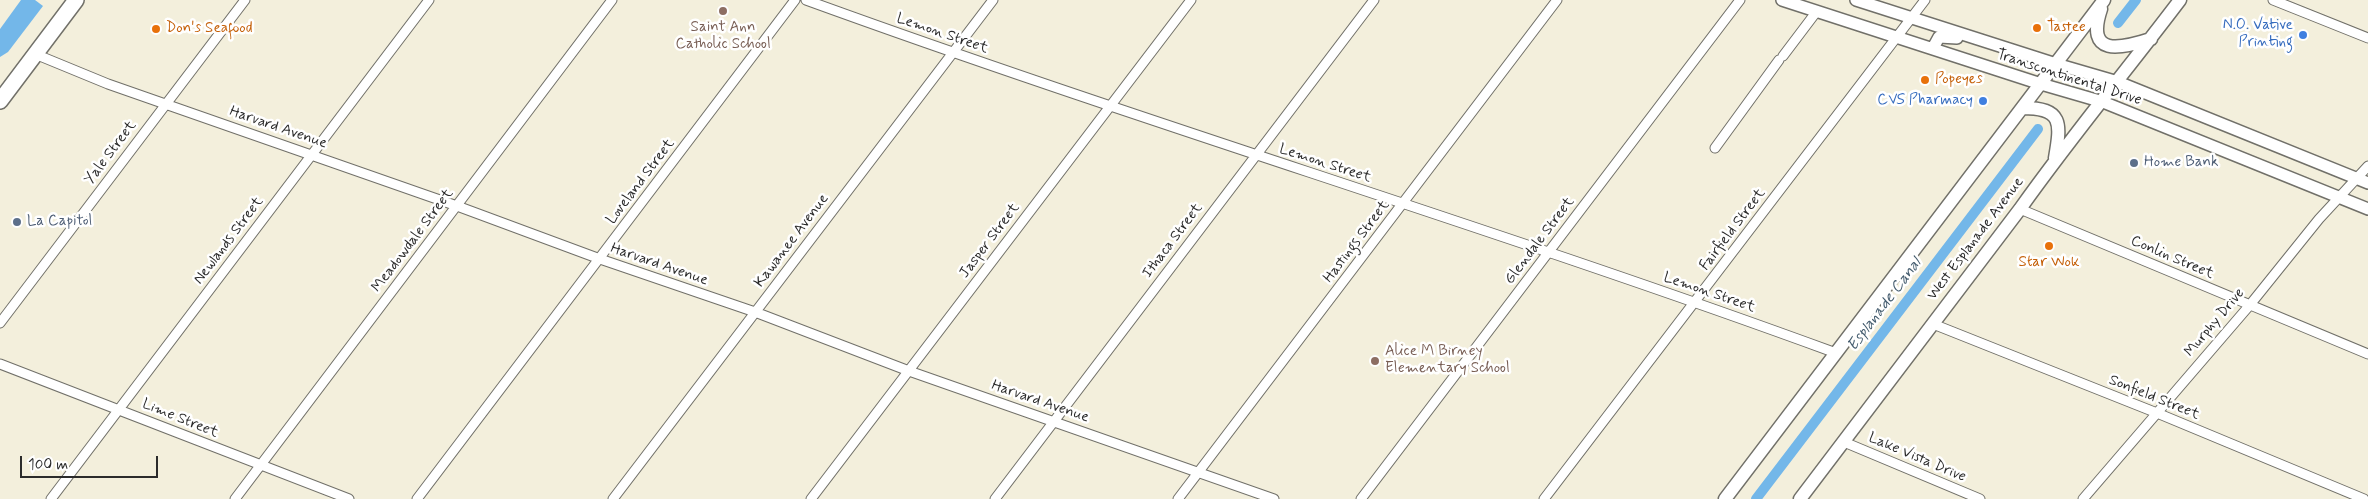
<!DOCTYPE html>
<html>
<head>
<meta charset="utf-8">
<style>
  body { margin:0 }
  #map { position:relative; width:2368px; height:499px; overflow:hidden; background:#f3efdc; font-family:Mynerve,sans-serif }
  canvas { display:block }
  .scale { position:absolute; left:20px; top:456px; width:138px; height:22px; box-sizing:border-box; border:2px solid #2b2b2b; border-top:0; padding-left:6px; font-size:15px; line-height:18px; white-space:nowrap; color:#2b2b2b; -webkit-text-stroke:4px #fff; paint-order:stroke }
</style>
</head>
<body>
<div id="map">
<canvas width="2368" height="499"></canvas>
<div class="scale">100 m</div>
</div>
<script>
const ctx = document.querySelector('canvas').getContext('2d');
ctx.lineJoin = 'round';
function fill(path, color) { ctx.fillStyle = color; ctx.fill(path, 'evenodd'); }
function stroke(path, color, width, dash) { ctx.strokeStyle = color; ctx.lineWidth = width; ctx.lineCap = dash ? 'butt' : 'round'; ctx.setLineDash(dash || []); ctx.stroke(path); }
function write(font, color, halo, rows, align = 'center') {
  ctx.font = font + ' Mynerve,sans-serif'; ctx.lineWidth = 5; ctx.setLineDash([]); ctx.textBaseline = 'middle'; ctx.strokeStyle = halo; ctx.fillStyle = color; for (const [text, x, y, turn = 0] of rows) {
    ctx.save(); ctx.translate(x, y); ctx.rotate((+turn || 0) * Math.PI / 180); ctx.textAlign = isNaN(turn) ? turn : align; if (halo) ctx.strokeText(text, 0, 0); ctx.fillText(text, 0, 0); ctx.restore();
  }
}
fill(new Path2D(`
  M21,0H35L43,6L8,52L0,57V29Z`), '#73b7e9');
stroke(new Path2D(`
  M2118,23L2136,0
  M1756,499L2038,129`), '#73b7e9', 10);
const minor = new Path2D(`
  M806,0C1147,124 1495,228 1836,353
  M2273,0L2368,38
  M35,54L108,84L457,206L600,259L755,312L909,371L1274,499
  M1783,56L1817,11
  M1715,148L1779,60
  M2020,209L2368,354
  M0,323L245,0
  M1933,324L2157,413L2364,499
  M0,364L349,499
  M1844,442L1980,499
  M51,499L429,0
  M235,499L612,0
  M417,499L795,0
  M613,499L993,0
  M811,499L1191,0
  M995,499L1374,0
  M1178,499L1557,0
  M1361,499L1740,0
  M1544,499L1925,0
  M2083,499L2249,306L2319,219L2368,166`);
const tertiary = new Path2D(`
  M1782,0L2041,84L2103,102L2368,209
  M1856,0L2056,64L2118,82L2368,183
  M1933,48L1939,37L1957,38`);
const secondary = new Path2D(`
  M2101,9C2085,57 2120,49 2151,39
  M2023,108C2063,108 2061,123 2055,158
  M1725,499L2104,0
  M1800,499L2020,209C2071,137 2127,70 2180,0`);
const primary = new Path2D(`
  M0,101L76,0`);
stroke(minor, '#717069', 11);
stroke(tertiary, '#717069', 14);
stroke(secondary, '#717069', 15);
stroke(primary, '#717069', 18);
stroke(minor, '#fff', 9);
stroke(tertiary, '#fff', 11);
stroke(secondary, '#fff', 12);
stroke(primary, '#fff', 15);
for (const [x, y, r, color] of [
  [723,11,5,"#8d6e63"],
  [2037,28,5,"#e8710a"],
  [156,29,5,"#e8710a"],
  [2303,35,5,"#3f7fe0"],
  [1925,80,5,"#e8710a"],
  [1983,101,5,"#3f7fe0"],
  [2134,163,5,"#5c6f8a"],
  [17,222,5,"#5c6f8a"],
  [2049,246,5,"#e8710a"],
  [1375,361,5,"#8d6e63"]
]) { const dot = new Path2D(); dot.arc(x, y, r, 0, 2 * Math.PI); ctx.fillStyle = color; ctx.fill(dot); stroke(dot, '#fff', 2); }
write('15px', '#366cbe', '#fff', [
  ["N.O. Vative",2293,26],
  ["Printing",2293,43],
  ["CVS Pharmacy",1973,101]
], 'right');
write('15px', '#785e54', '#fff', [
  ["Saint Ann",723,28],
  ["Catholic School",723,45],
  ["Alice M Birney",1385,352,"left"],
  ["Elementary School",1385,369,"left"]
]);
write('15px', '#c56008', '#fff', [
  ["Tastee",2047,28],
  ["Don's Seafood",166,29],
  ["Popeyes",1935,80],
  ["Star Wok",2049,263,"center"]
], 'left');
write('15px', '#2b2b2b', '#fff', [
  ["Lemon Street",942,34,19],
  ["Transcontinental Drive",2069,78,18],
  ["Harvard Avenue",278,128,19],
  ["Yale Street",111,153,-53],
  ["Lemon Street",1325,164,18],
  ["Loveland Street",641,182,-53],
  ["Fairfield Street",1733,230,-53],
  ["West Esplanade Avenue",1976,239,-53],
  ["Newlands Street",229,241,-53],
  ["Meadowdale Street",413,241,-53],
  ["Kawanee Avenue",792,241,-53],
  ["Jasper Street",990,241,-53],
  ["Ithaca Street",1173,241,-53],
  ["Glendale Street",1540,241,-53],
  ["Hastings Street",1357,242,-53],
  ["Conlin Street",2172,258,23],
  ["Harvard Avenue",659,265,19],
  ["Lemon Street",1709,293,19],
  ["Murphy Drive",2215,323,-50],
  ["Sonfield Street",2154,398,22],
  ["Harvard Avenue",1040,402,19],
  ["Lime Street",180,419,22],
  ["Lake Vista Drive",1917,458,23]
]);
write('15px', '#4e5e75', '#fff', [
  ["Home Bank",2144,163],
  ["La Capitol",27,222]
], 'left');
write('italic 16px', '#445c6e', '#fff', [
  ["Esplanade Canal",1885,305,-53]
]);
</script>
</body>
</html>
